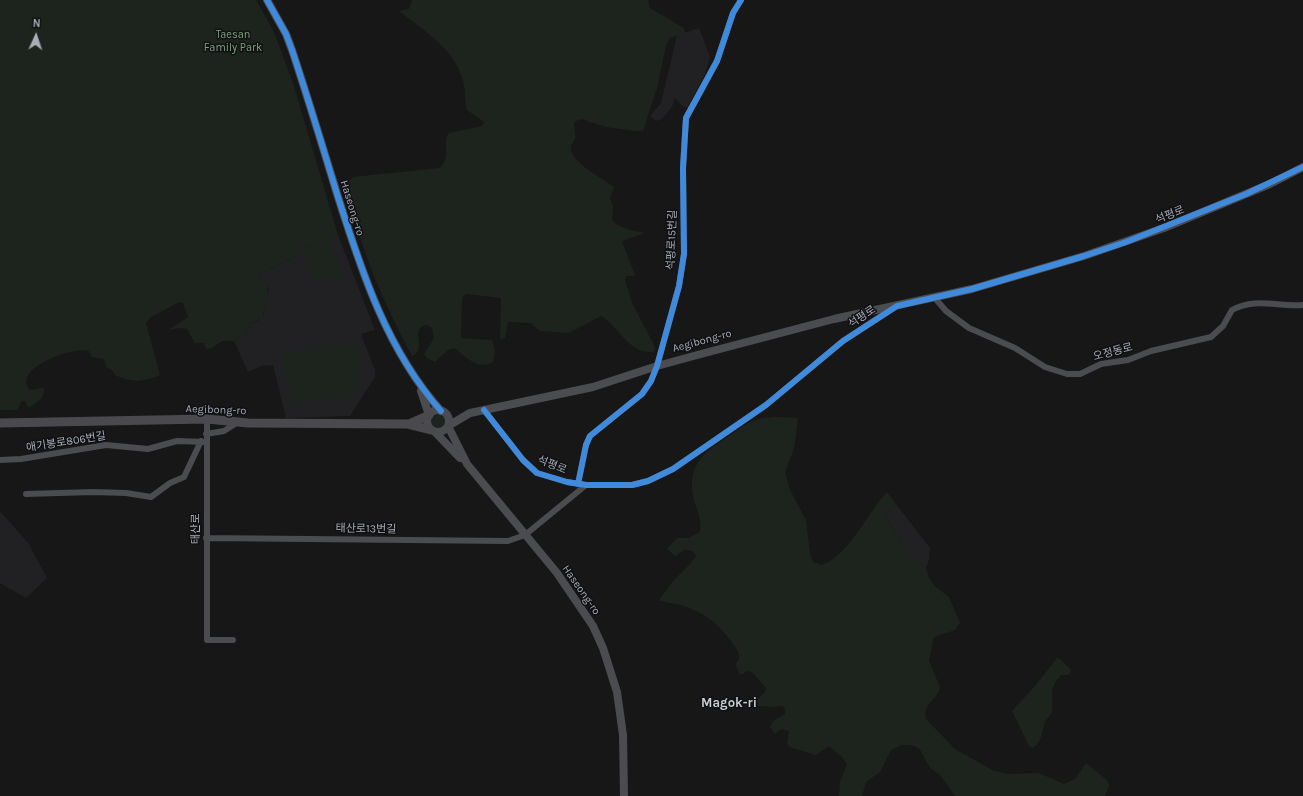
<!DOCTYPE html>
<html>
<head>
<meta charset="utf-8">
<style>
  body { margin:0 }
  #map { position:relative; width:1303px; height:796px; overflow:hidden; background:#171717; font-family:Karla,sans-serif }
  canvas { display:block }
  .north { position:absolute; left:16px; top:16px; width:40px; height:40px; -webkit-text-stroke:3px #111113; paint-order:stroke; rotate:3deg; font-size:11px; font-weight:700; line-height:16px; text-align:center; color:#a7adb9 }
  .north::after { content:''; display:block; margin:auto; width:14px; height:18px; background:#a7adb9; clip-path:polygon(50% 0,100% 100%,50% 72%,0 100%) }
</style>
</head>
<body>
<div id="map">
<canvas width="1303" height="796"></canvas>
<div class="north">N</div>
</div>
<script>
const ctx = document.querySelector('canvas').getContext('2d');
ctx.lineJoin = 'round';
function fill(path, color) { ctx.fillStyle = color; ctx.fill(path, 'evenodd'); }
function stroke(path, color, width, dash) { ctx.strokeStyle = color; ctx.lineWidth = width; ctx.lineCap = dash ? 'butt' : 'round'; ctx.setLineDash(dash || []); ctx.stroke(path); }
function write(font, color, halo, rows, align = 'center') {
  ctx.font = font + ' Karla,"Noto Sans KR",sans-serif'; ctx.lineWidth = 3; ctx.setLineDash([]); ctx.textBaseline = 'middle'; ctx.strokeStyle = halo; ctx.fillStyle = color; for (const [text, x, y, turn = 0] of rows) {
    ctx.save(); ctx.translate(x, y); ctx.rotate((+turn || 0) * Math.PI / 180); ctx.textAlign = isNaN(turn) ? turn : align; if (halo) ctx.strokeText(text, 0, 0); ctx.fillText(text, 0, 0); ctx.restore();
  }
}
fill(new Path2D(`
  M699,28L710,57L705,74L687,108L682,106L675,98L672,107L662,119L656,121L650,116L661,103L677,35Z
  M338,235L375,330L361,334L375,370V377L350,416L286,418L273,365L261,366L248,372L234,341L247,333L250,324L258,321L264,315L265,300L269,290L268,282H260L258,275L302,253L300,248Z
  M896,504L930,548L929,560L926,568L914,559L900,542L885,513Z
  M0,511L29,544L47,578L26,598L0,583Z`), '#212123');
fill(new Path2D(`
  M0,0H256L274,32L293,83L338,235L301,248L302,253L258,275L260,282H268C270,286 264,311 263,318L250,324L247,333L234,341H222L212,348L206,349L204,343H195L187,329L180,328L168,330L188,317L183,303L179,302L151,317L146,323L160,375C143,382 132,383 115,375L112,370L106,367L104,359L92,357L89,351C72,346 11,369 30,390L44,388C45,397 37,403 30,407L27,406L25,401H22L17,410H0Z
  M412,0H648L650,8L684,28L685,33L670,38L666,46L657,88L643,131H635L606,127L581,119L574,122C574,127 576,133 575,138C574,142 570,144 571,150C575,165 602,178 614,187L610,198L613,206L612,220L617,225L630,230L645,233L625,240L622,242L635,275L634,276H627L625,280L632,303L653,343L655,350L653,352C628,354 619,326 601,316L569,333L542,331L538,330L531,323L508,322L505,338L500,340L501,298L467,294L463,296L462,301L461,338L492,340L495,350L493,362C476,371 466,356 454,348L448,350L435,362L427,358L424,354L434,338L432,328L428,325C407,327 429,349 412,356C390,315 371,273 357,228C353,213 346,199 347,183L353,177L439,168C453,159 441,142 449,133L482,126L484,122L467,110C464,100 466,88 462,77C452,47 422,29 399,11L409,9Z
  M329,240L342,275L314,282L303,249Z
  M357,342L361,363L356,394L292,403L281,353Z
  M431 421a7 7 0 1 1 14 0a7 7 0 1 1-14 0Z
  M780,417L798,418L794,449L785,472L790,490L806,520L810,553L813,562L822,565C849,555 868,512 887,492L896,504L885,513L900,542L914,559L926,568L929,578L936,587L949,597L960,623L955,630L934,637L929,661L940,687C938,700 922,704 926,719L955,749L994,771L1009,774L1039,773L1064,784L1075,779L1086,763L1108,781L1109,786L1105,796H955L941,776L930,768L919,748L911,745H901L891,750L880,772L866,782L862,796H839L840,782L847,764L842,757L829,746L816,755L789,747L787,742L789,731L781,729L775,734L770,727L773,721L785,714V709L782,706L773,707L758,706V699L765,692L766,688L752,672L747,671L743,674H740L735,664L739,660C740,652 735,647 731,641C718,623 702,611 681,605C674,603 666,603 659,600L674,580L690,564L696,556L693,551L685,550L675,556L667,549L677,538H688L700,532C703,516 691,501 692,484C692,458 713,447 732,434C739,429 747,423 756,420C763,417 772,417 780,417Z
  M1057,658L1060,659L1071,670L1069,675H1061C1046,692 1055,696 1052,712C1051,715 1048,717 1046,720C1042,729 1043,740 1033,748L1029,746L1012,711L1035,686Z`), '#1d241d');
stroke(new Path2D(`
  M934,297L946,311L969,328L1015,348L1045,367L1067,374H1080L1101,364L1128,360L1151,351L1211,337L1223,326L1232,310C1255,297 1278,307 1303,305
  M484,410L523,460L537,473L567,482L586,485H632L648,481L673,469L766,405L843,341L895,307
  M207,419V640H233
  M206,434L224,431L238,422
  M0,460L21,459L106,445L148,449L177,441L206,442
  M578,484L586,445L590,436L642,394L651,381L657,366L679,286L684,254L683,168L686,118L717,61L733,13L741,0
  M26,494L93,492L126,493L151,497L170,483L184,477L201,441
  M206,538L508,541L525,535L586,485`), '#4b4c50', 6);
stroke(new Path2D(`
  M267,0L286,34L292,50C308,98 323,148 338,197C362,273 387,350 441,411
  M421,391L429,415
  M427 421a11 11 0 1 1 22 0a11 11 0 1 1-22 0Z
  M435,432L460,458
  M624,796L623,735L617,692L603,648L593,626L557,573L467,464L448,426L470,413L593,387L657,366L701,354L834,319L972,289L1084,256L1164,228L1270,184L1303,167`), '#4b4c50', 8);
stroke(new Path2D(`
  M0,423L207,419L248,423L407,424L431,430
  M409,424L429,415`), '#4a4a4e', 9);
stroke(new Path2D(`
  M267,0L286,34L292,50C308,98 323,148 338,197C362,273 387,350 441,411
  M484,410L523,460L537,473L567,482L586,485H632L648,481L673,469L766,405L843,341L897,306L972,289L1084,256L1126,242L1246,194L1303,167
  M578,484L586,445L590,436L642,394L651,381L657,366L679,286L684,254L683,168L686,118L717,61L733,13L741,0`), '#408adc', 6);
write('11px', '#7da47e', '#111113', [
  ["Taesan",233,35],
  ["Family Park",233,48]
]);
write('11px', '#a7adb9', '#111113', [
  ["Haseong-ro",352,208,73],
  ["석평로",1170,215,-22],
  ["석평로15번길",672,240,-88],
  ["석평로",862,317,-34],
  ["Aegibong-ro",702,341,-15],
  ["오정동로",1113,352,-15],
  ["Aegibong-ro",216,410,2],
  ["애기봉로806번길",66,442,-9],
  ["석평로",552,465,22],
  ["태산로",196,529,-90],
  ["태산로13번길",366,529,1],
  ["Haseong-ro",581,590,55]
]);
write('bold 13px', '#c8ccd4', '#111113', [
  ["Magok-ri",729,703]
]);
</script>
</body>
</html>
